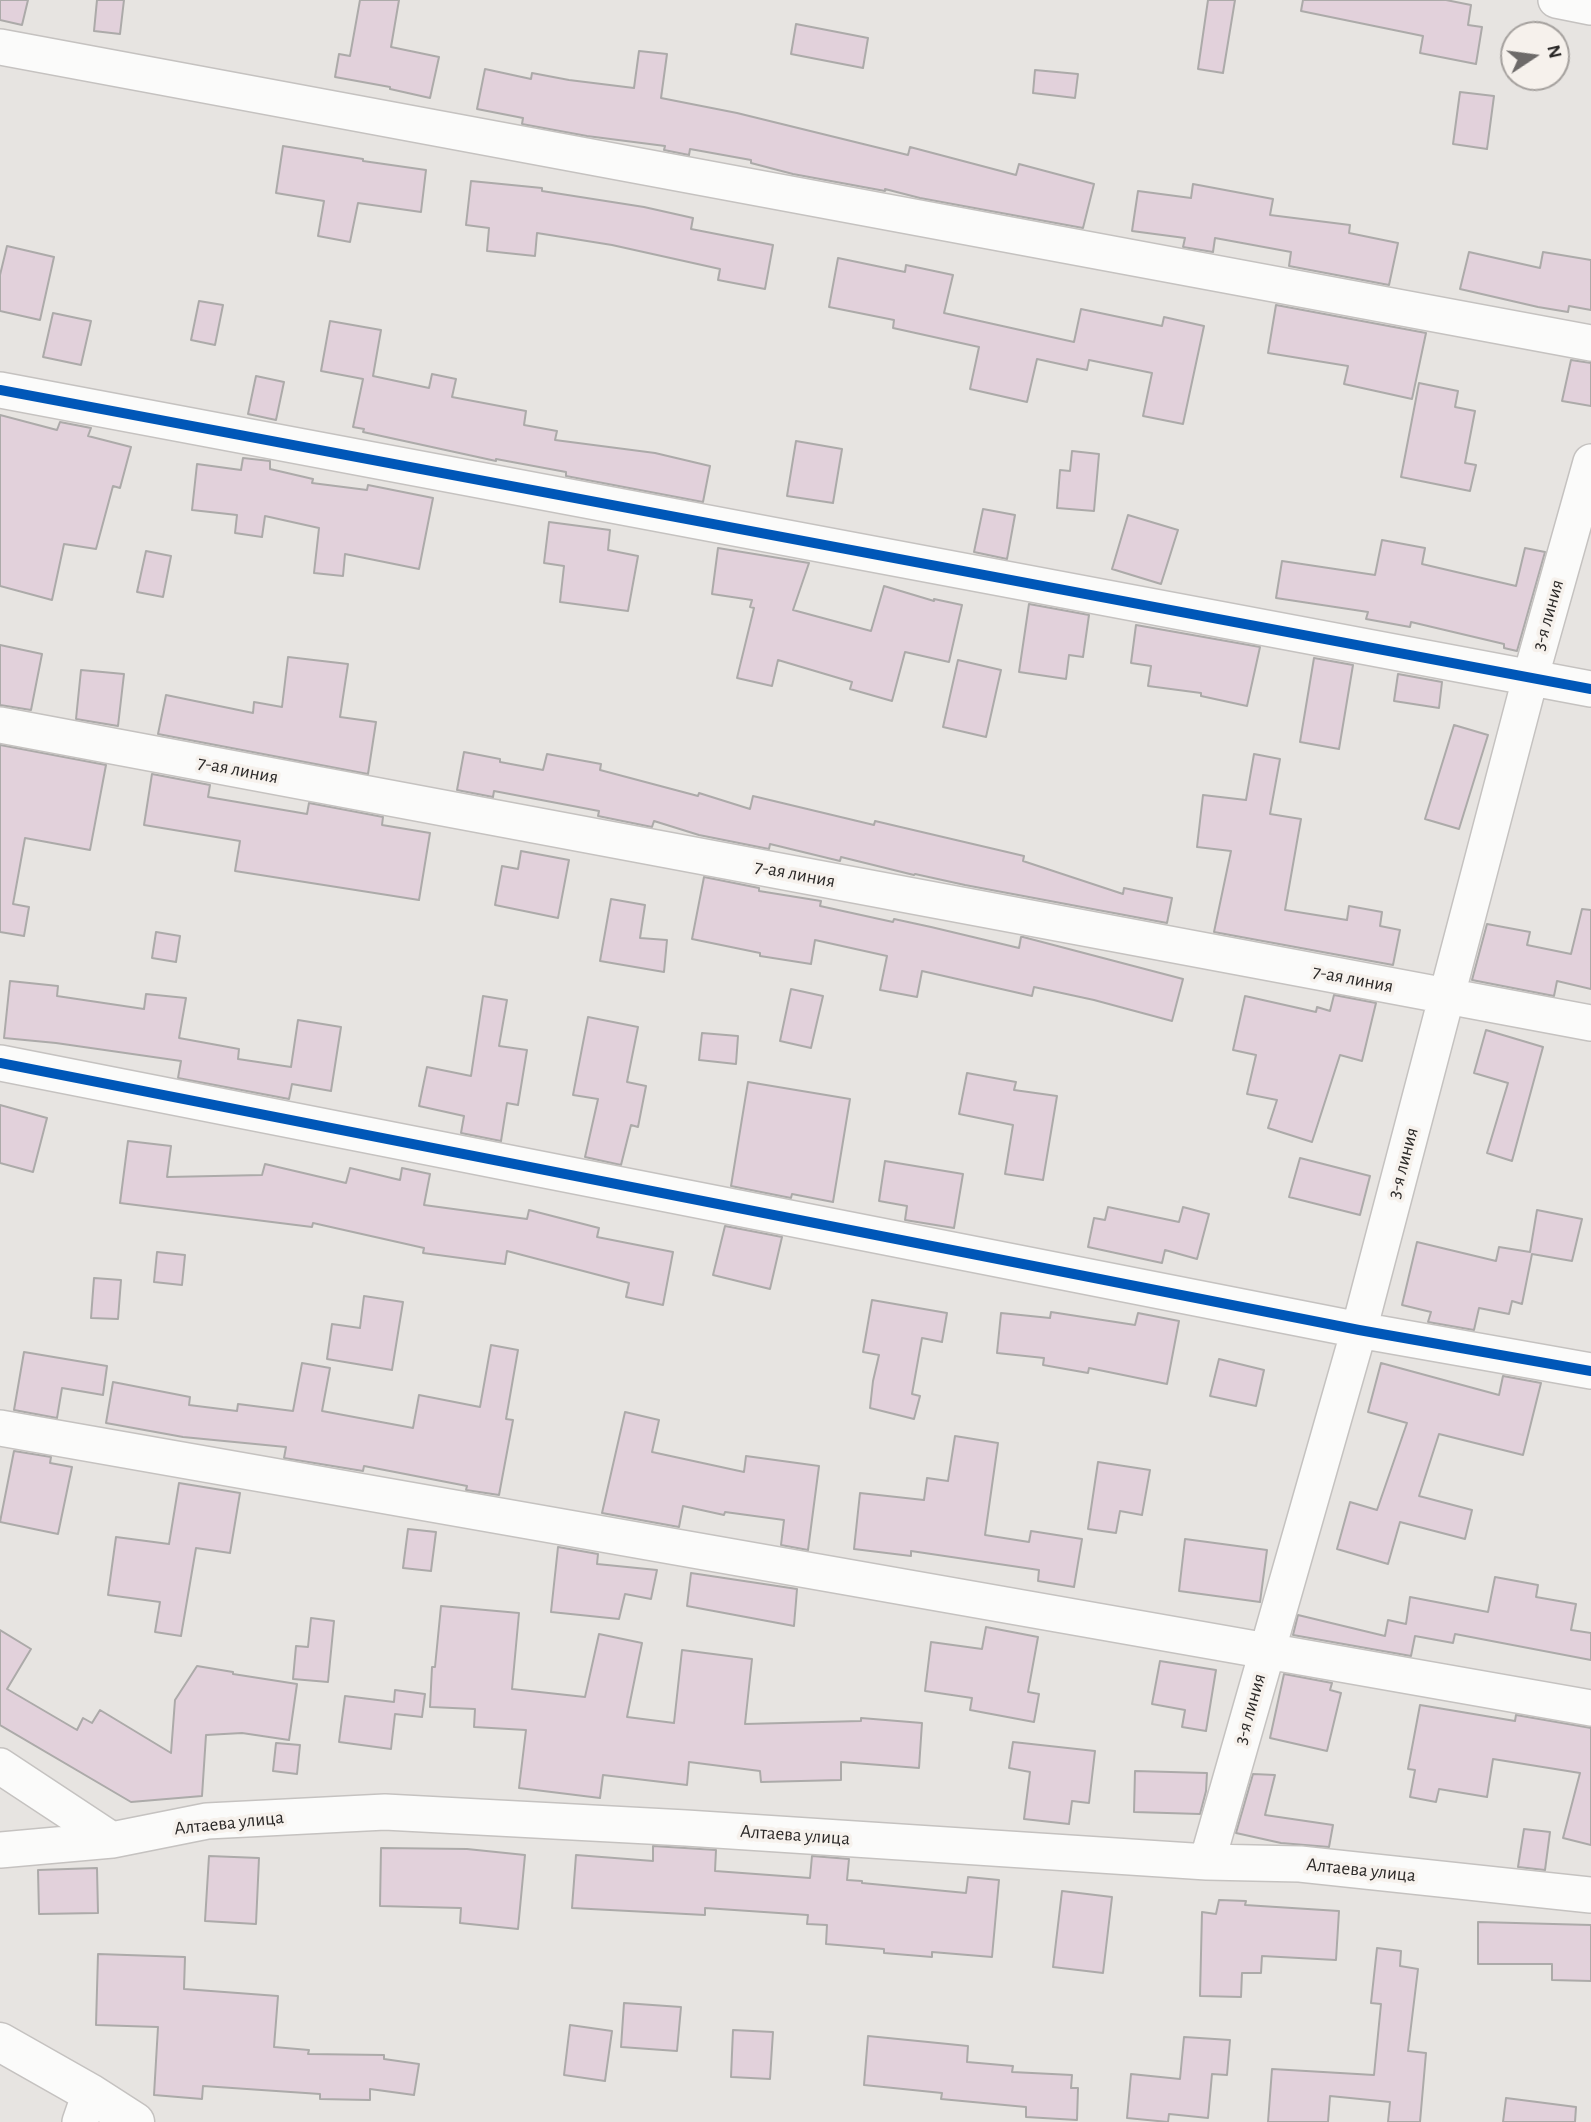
<!DOCTYPE html>
<html>
<head>
<meta charset="utf-8">
<style>
  body { margin:0 }
  #map { position:relative; width:1591px; height:2122px; overflow:hidden; background:#e7e4e1; font-family:"Alegreya Sans",sans-serif }
  canvas { display:block }
  .north { position:absolute; left:1500px; top:21px; width:70px; height:70px; box-sizing:border-box; background:#f6f1ec; border:2px solid #a5a19e; border-radius:50%; rotate:77deg; font-size:19px; font-weight:700; line-height:28px; text-align:center; color:#2b2928 }
  .north::after { content:''; display:block; margin:auto; width:24px; height:32px; background:#6d6a69; clip-path:polygon(50% 0,100% 100%,50% 72%,0 100%) }
</style>
</head>
<body>
<div id="map">
<canvas width="1591" height="2122"></canvas>
<div class="north">N</div>
</div>
<script>
const ctx = document.querySelector('canvas').getContext('2d');
ctx.lineJoin = 'round';
function fill(path, color) { ctx.fillStyle = color; ctx.fill(path, 'evenodd'); }
function stroke(path, color, width, dash) { ctx.strokeStyle = color; ctx.lineWidth = width; ctx.lineCap = dash ? 'butt' : 'round'; ctx.setLineDash(dash || []); ctx.stroke(path); }
function write(font, color, halo, rows, align = 'center') {
  ctx.font = font + ' "Alegreya Sans",sans-serif'; ctx.lineWidth = 7; ctx.setLineDash([]); ctx.textBaseline = 'middle'; ctx.strokeStyle = halo; ctx.fillStyle = color; for (const [text, x, y, turn = 0] of rows) {
    ctx.save(); ctx.translate(x, y); ctx.rotate((+turn || 0) * Math.PI / 180); ctx.textAlign = isNaN(turn) ? turn : align; if (halo) ctx.strokeText(text, 0, 0); ctx.fillText(text, 0, 0); ctx.restore();
  }
}
const building = new Path2D(`
  M0,0H28L22,25L0,20Z
  M97,0H124L120,34L94,31Z
  M360,0H399L391,47L439,57L430,98L390,89V87L335,77L339,54L350,56Z
  M1208,0H1235L1223,73L1198,69Z
  M1303,0H1446L1471,5L1468,25L1482,27L1476,64L1420,53L1423,36L1301,11Z
  M796,24L868,38L863,68L791,54Z
  M639,51L667,54L661,98L737,113L908,155L910,147L1016,175L1019,164L1094,184L1083,228L920,198L885,189V191L793,174L751,163V160L690,149L689,155L664,150L665,146L587,136L522,124L523,118L477,109L485,69L531,79L532,73L569,80L634,88Z
  M1035,70L1078,74L1075,98L1033,93Z
  M1460,92L1494,96L1487,149L1453,144Z
  M283,146L363,159V161L426,170L421,212L358,203L350,242L318,236L324,201L276,193Z
  M471,181L542,188V191L644,207L693,218L691,229L773,245L765,289L718,280L720,269L612,245L537,233L535,256L487,251L489,228L466,225Z
  M1193,184L1273,199L1270,215L1350,225L1349,233L1398,243L1389,285L1289,266L1291,252L1215,238L1213,252L1183,247L1185,238L1132,231L1138,191L1191,198Z
  M7,246L54,257L40,320L0,311V275Z
  M1469,252L1540,268L1543,252L1591,260V310L1569,306L1568,312L1538,307L1460,289Z
  M838,258L905,272L906,265L953,275L944,313L1074,342L1081,309L1162,326L1164,317L1204,326L1183,424L1143,416L1152,373L1089,360L1087,370L1037,359L1027,402L970,389L979,347L893,328L894,320L829,307Z
  M199,301L223,305L215,345L191,340Z
  M1276,305L1426,333L1412,399L1344,384L1348,366L1268,353Z
  M53,313L91,321L81,365L43,357Z
  M330,321L381,330L373,376L429,388L432,374L456,379L452,397L526,411L524,425L557,431L555,440L655,453L710,466L703,502L566,476V472L496,459V461L363,432L364,429L353,427L363,379L321,371Z
  M1571,360L1591,363V406L1562,401Z
  M256,376L284,382L276,420L248,414Z
  M1419,383L1458,391L1455,407L1475,411L1465,463L1476,465L1470,491L1401,477Z
  M0,415L57,430L60,422L91,428L88,436L131,447L120,488L113,486L96,549L64,544L52,600L0,586Z
  M796,441L842,449L833,503L787,496Z
  M1072,451L1099,454L1094,511L1057,508L1060,470L1070,471Z
  M243,458L270,461V469L313,479L312,483L367,490L368,485L433,498L419,569L345,554L343,576L314,573L319,528L265,516L262,537L235,533L237,515L192,510L197,464L241,470Z
  M983,509L1015,515L1007,559L974,552Z
  M1128,515L1178,530L1161,584L1112,569Z
  M549,522L610,530L608,550L638,556L628,611L560,602L564,566L544,563Z
  M1382,540L1425,548L1422,564L1516,586L1525,548L1545,552L1517,651L1504,648V644L1411,622L1410,627L1366,619L1368,612L1276,598L1282,561L1375,575Z
  M718,548L809,563L793,610L871,631L884,586L934,601V599L962,605L949,662L905,652L892,701L850,689L852,682L778,660L772,686L737,678L754,608L750,607L752,600L712,594Z
  M146,551L171,556L163,597L137,592Z
  M1029,604L1089,615L1083,657L1069,655L1066,679L1019,672Z
  M1136,625L1260,647L1247,706L1201,696V693L1148,686L1151,666L1131,663Z
  M0,645L42,654L31,710L0,705Z
  M288,657L348,664L340,717L376,722L368,774L158,734L166,695L253,713L254,702L282,707Z
  M1314,658L1353,665L1339,749L1300,742Z
  M958,660L1001,670L986,737L943,727Z
  M81,670L124,674L118,726L76,719Z
  M1398,674L1442,682L1439,708L1394,701Z
  M1454,725L1488,735L1459,829L1425,819Z
  M0,745L106,765L90,850L25,838L13,904L29,907L24,936L0,932Z
  M464,752L500,759V762L543,770L547,754L601,764L600,770L698,796L699,793L750,809L753,796L874,825L875,821L1024,856L1023,861L1123,894L1124,888L1172,898L1167,923L965,885L915,874L914,875L841,857L840,861L770,844L769,849L699,835L654,821L652,827L598,816L599,811L494,791L493,797L457,790Z
  M1254,754L1280,759L1270,814L1301,819L1285,910L1347,920L1349,906L1382,912L1380,926L1400,930L1393,965L1214,932L1231,851L1197,847L1203,795L1246,800Z
  M152,774L210,785L208,797L307,814L309,803L383,817L382,825L430,833L419,900L235,871L240,841L144,825Z
  M521,851L569,860L558,918L495,905L502,866L518,869Z
  M704,877L759,888V891L821,901L820,906L893,922L894,919L931,927L1019,948L1021,937H1023L1183,979L1172,1021L1094,1000L1034,987L1032,996L922,971L917,997L880,990L887,956L815,940L811,964L760,956V953L692,939Z
  M611,899L645,905L640,938L667,940L664,972L600,961Z
  M1582,909L1591,910V989L1557,981L1554,996L1472,980L1487,924L1530,932L1527,945L1571,954Z
  M156,932L180,936L176,962L152,958Z
  M10,981L58,986L57,996L144,1009L146,994L186,998L179,1038L239,1049L238,1059L291,1067L298,1020L341,1027L331,1091L292,1084L289,1099L178,1078L181,1061L56,1043L4,1038Z
  M791,989L823,996L811,1048L780,1041Z
  M1334,995L1376,1003L1362,1061L1340,1055L1312,1142L1268,1128L1277,1100L1247,1094L1256,1055L1233,1050L1245,996L1316,1012L1317,1007L1330,1011Z
  M483,996L507,1000L499,1046L527,1050L518,1105L507,1103L501,1141L461,1133L464,1116L419,1106L427,1067L471,1076Z
  M588,1017L638,1027L627,1082L646,1086L638,1127L631,1125L621,1165L585,1157L598,1099L573,1095Z
  M1486,1030L1543,1047L1512,1161L1487,1153L1508,1083L1474,1073Z
  M702,1033L738,1036L736,1064L699,1060Z
  M967,1073L1016,1082L1014,1090L1057,1096L1043,1180L1005,1174L1013,1125L959,1114Z
  M748,1082L850,1099L833,1202L792,1194L791,1198L731,1186Z
  M0,1105L47,1118L33,1172L0,1163Z
  M128,1141L171,1146L167,1177L262,1175L265,1164L346,1183L350,1168L400,1180L402,1168L430,1174L424,1205L527,1219L529,1210L599,1228L597,1237L673,1252L663,1305L626,1297L629,1283L507,1251L505,1264L423,1253L424,1248L313,1223L312,1227L120,1203Z
  M1300,1158L1370,1176L1360,1215L1289,1197Z
  M885,1161L963,1174L954,1228L905,1220L907,1206L879,1201Z
  M1108,1207L1179,1222L1183,1207L1209,1214L1197,1259L1165,1250L1162,1263L1088,1247L1094,1218L1105,1220Z
  M1537,1210L1582,1219L1572,1261L1532,1254L1522,1304L1512,1301L1509,1314L1479,1308L1474,1330L1428,1322L1431,1312L1402,1305L1417,1242L1496,1261L1499,1247L1530,1252Z
  M725,1226L782,1237L770,1289L713,1275Z
  M157,1252L185,1255L182,1285L154,1282Z
  M94,1278L121,1280L118,1319L91,1318Z
  M364,1296L403,1302L392,1370L327,1359L332,1324L360,1328Z
  M872,1300L947,1313L942,1342L922,1338L912,1394L920,1396L914,1419L870,1408L873,1381L879,1355L863,1352Z
  M1051,1312L1135,1325L1138,1313L1179,1321L1167,1384L1089,1368L1088,1373L1043,1365L1044,1358L997,1353L1001,1313L1050,1318Z
  M491,1345L518,1350L506,1419L513,1420L499,1495L466,1490L467,1486L364,1466L363,1471L284,1458L286,1447L183,1437L106,1423L113,1382L190,1397L189,1405L237,1411L238,1404L293,1411L302,1363L330,1368L322,1411L413,1428L419,1395L480,1407Z
  M24,1352L107,1366L103,1395L62,1388L57,1418L14,1410Z
  M1219,1359L1264,1370L1256,1406L1210,1396Z
  M1381,1363L1499,1395L1503,1376L1541,1383L1523,1455L1439,1434L1419,1496L1472,1510L1465,1539L1400,1522L1388,1564L1337,1549L1350,1502L1377,1510L1407,1423L1368,1412Z
  M625,1412L659,1420L652,1452L744,1472L746,1456L819,1466L808,1550L781,1545L784,1520L725,1512L724,1515L683,1506L679,1527L602,1513Z
  M955,1436L998,1443L985,1535L1029,1542L1031,1531L1082,1539L1074,1587L1038,1581L1039,1570L911,1551V1556L854,1549L860,1493L924,1500L927,1478L948,1481Z
  M14,1451L51,1457L50,1463L72,1467L58,1534L0,1522Z
  M1098,1462L1150,1470L1142,1515L1120,1511L1116,1533L1088,1529Z
  M179,1483L240,1493L230,1553L196,1548L181,1636L155,1632L160,1602L108,1595L116,1537L169,1544Z
  M408,1529L436,1532L431,1571L403,1568Z
  M1185,1539L1267,1550L1260,1602L1179,1591Z
  M558,1547L598,1554L597,1564L657,1570L651,1599L625,1594L619,1619L551,1612Z
  M691,1573L797,1589L794,1626L687,1606Z
  M1495,1577L1538,1585L1536,1597L1576,1604L1571,1630L1591,1633V1660L1455,1634L1453,1643L1415,1636L1411,1656L1293,1635L1298,1615L1385,1636L1388,1620L1406,1624L1410,1597L1488,1612Z
  M441,1606L519,1613L512,1689L585,1697L599,1634L642,1643L627,1717L674,1723L682,1650L752,1659L745,1724L861,1721V1718L922,1723L919,1768L841,1762V1780L761,1782L760,1771L689,1762L687,1785L603,1775L600,1798L519,1788L526,1730L474,1727L475,1709L430,1707L432,1667H435Z
  M311,1618L334,1621L328,1682L293,1679L296,1646L308,1647Z
  M986,1627L1038,1637L1028,1692L1039,1694L1034,1722L970,1710L972,1698L925,1691L931,1642L982,1649Z
  M0,1630L31,1649L7,1689L77,1730L83,1718L92,1723L100,1710L171,1753L175,1700L197,1666L233,1672V1674L297,1684L289,1740L242,1733L206,1735L202,1796L131,1802L0,1725Z
  M1160,1661L1216,1670L1206,1731L1182,1727L1185,1710L1152,1704Z
  M1284,1674L1332,1683L1330,1690L1341,1693L1327,1751L1270,1738Z
  M395,1690L425,1694L422,1717L395,1714L391,1749L339,1742L345,1696L394,1702Z
  M1420,1705L1515,1721L1516,1715L1591,1728V1845L1563,1838L1580,1773L1493,1759L1487,1797L1439,1789L1436,1802L1410,1797L1415,1770L1408,1769Z
  M1013,1742L1095,1751L1089,1803L1072,1801L1069,1824L1024,1819L1030,1772L1009,1768Z
  M276,1743L300,1745L297,1774L273,1771Z
  M1135,1771L1207,1773L1206,1791L1200,1814L1134,1812Z
  M1253,1774L1275,1775L1265,1815L1333,1825L1329,1847L1281,1843L1236,1833Z
  M1524,1829L1550,1832L1545,1870L1518,1867Z
  M653,1846L716,1850L715,1871L810,1878L812,1856L849,1859L847,1880L862,1881V1883L966,1893L968,1877L999,1880L992,1957L932,1952V1957L884,1953V1949L826,1944L827,1925L807,1924L808,1915L705,1908V1915L572,1908L576,1855L653,1861Z
  M381,1848L467,1849L525,1855L518,1929L460,1923L461,1908L380,1906Z
  M209,1856L259,1858L256,1924L205,1921Z
  M97,1868L98,1913L39,1914L38,1870Z
  M1062,1891L1112,1897L1103,1973L1053,1967Z
  M1219,1900L1246,1901L1245,1905L1339,1911L1336,1960L1262,1956L1261,1973H1242L1241,1997L1200,1996L1202,1912L1216,1914Z
  M1478,1922L1591,1925V1981L1552,1980V1964H1478Z
  M1377,1948L1401,1951L1400,1966L1418,1969L1408,2051L1426,2053L1420,2122H1388L1390,2102L1330,2096L1328,2122H1268L1272,2069L1374,2075L1381,2004L1371,2003Z
  M98,1954L185,1957L184,1989L278,1996L274,2047L309,2050L308,2054L384,2055V2059L419,2064L414,2095L370,2089V2100L320,2099V2094L203,2086L202,2099L154,2095L158,2027L96,2025Z
  M624,2003L681,2007L677,2051L621,2047Z
  M570,2025L612,2031L605,2081L564,2075Z
  M733,2030L773,2032L770,2079L731,2077Z
  M868,2036L968,2046L967,2062L1013,2066L1012,2072L1072,2075L1071,2088H1078L1077,2120L1026,2117V2107L941,2099L942,2093L864,2085Z
  M1184,2037L1230,2040L1227,2075L1212,2074L1208,2118L1169,2114L1168,2122L1127,2118L1131,2074L1180,2079Z
  M1506,2098L1576,2107L1575,2122H1503Z`);
fill(building, '#e2d1db');
stroke(building, '#acaaa9', 2);
const street = new Path2D(`
  M1556,0L1591,7
  M0,47L1591,343
  M0,390L1591,689
  M0,725L1591,1023
  M0,1063L1359,1330L1591,1371
  M0,1428L1591,1708
  M0,1766L112,1840
  M0,1850L112,1840L207,1821L385,1812L686,1828L1207,1862L1300,1864L1591,1895
  M1207,1862L1359,1330L1530,679L1591,462
  M80,2122L90,2093`);
const secondary = new Path2D(`
  M0,2042L90,2093L135,2122`);
stroke(street, '#c5c2c0', 38);
stroke(secondary, '#c5c2c0', 41);
stroke(street, '#fbfbfa', 35);
stroke(secondary, '#fbfbfa', 38);
stroke(new Path2D(`
  M0,390L1591,689
  M0,1063L1359,1330L1591,1371`), '#0057b8', 10);
write('19px', '#2b2928', '#f6f1ec', [
  ["3-я линия",1548,615,-74],
  ["7-ая линия",238,770,11],
  ["7-ая линия",795,874,11],
  ["7-ая линия",1353,979,11],
  ["3-я линия",1403,1163,-75],
  ["3-я линия",1250,1709,-74],
  ["Алтаева улица",229,1823,-6],
  ["Алтаева улица",795,1835,4],
  ["Алтаева улица",1361,1870,6]
]);
</script>
</body>
</html>
